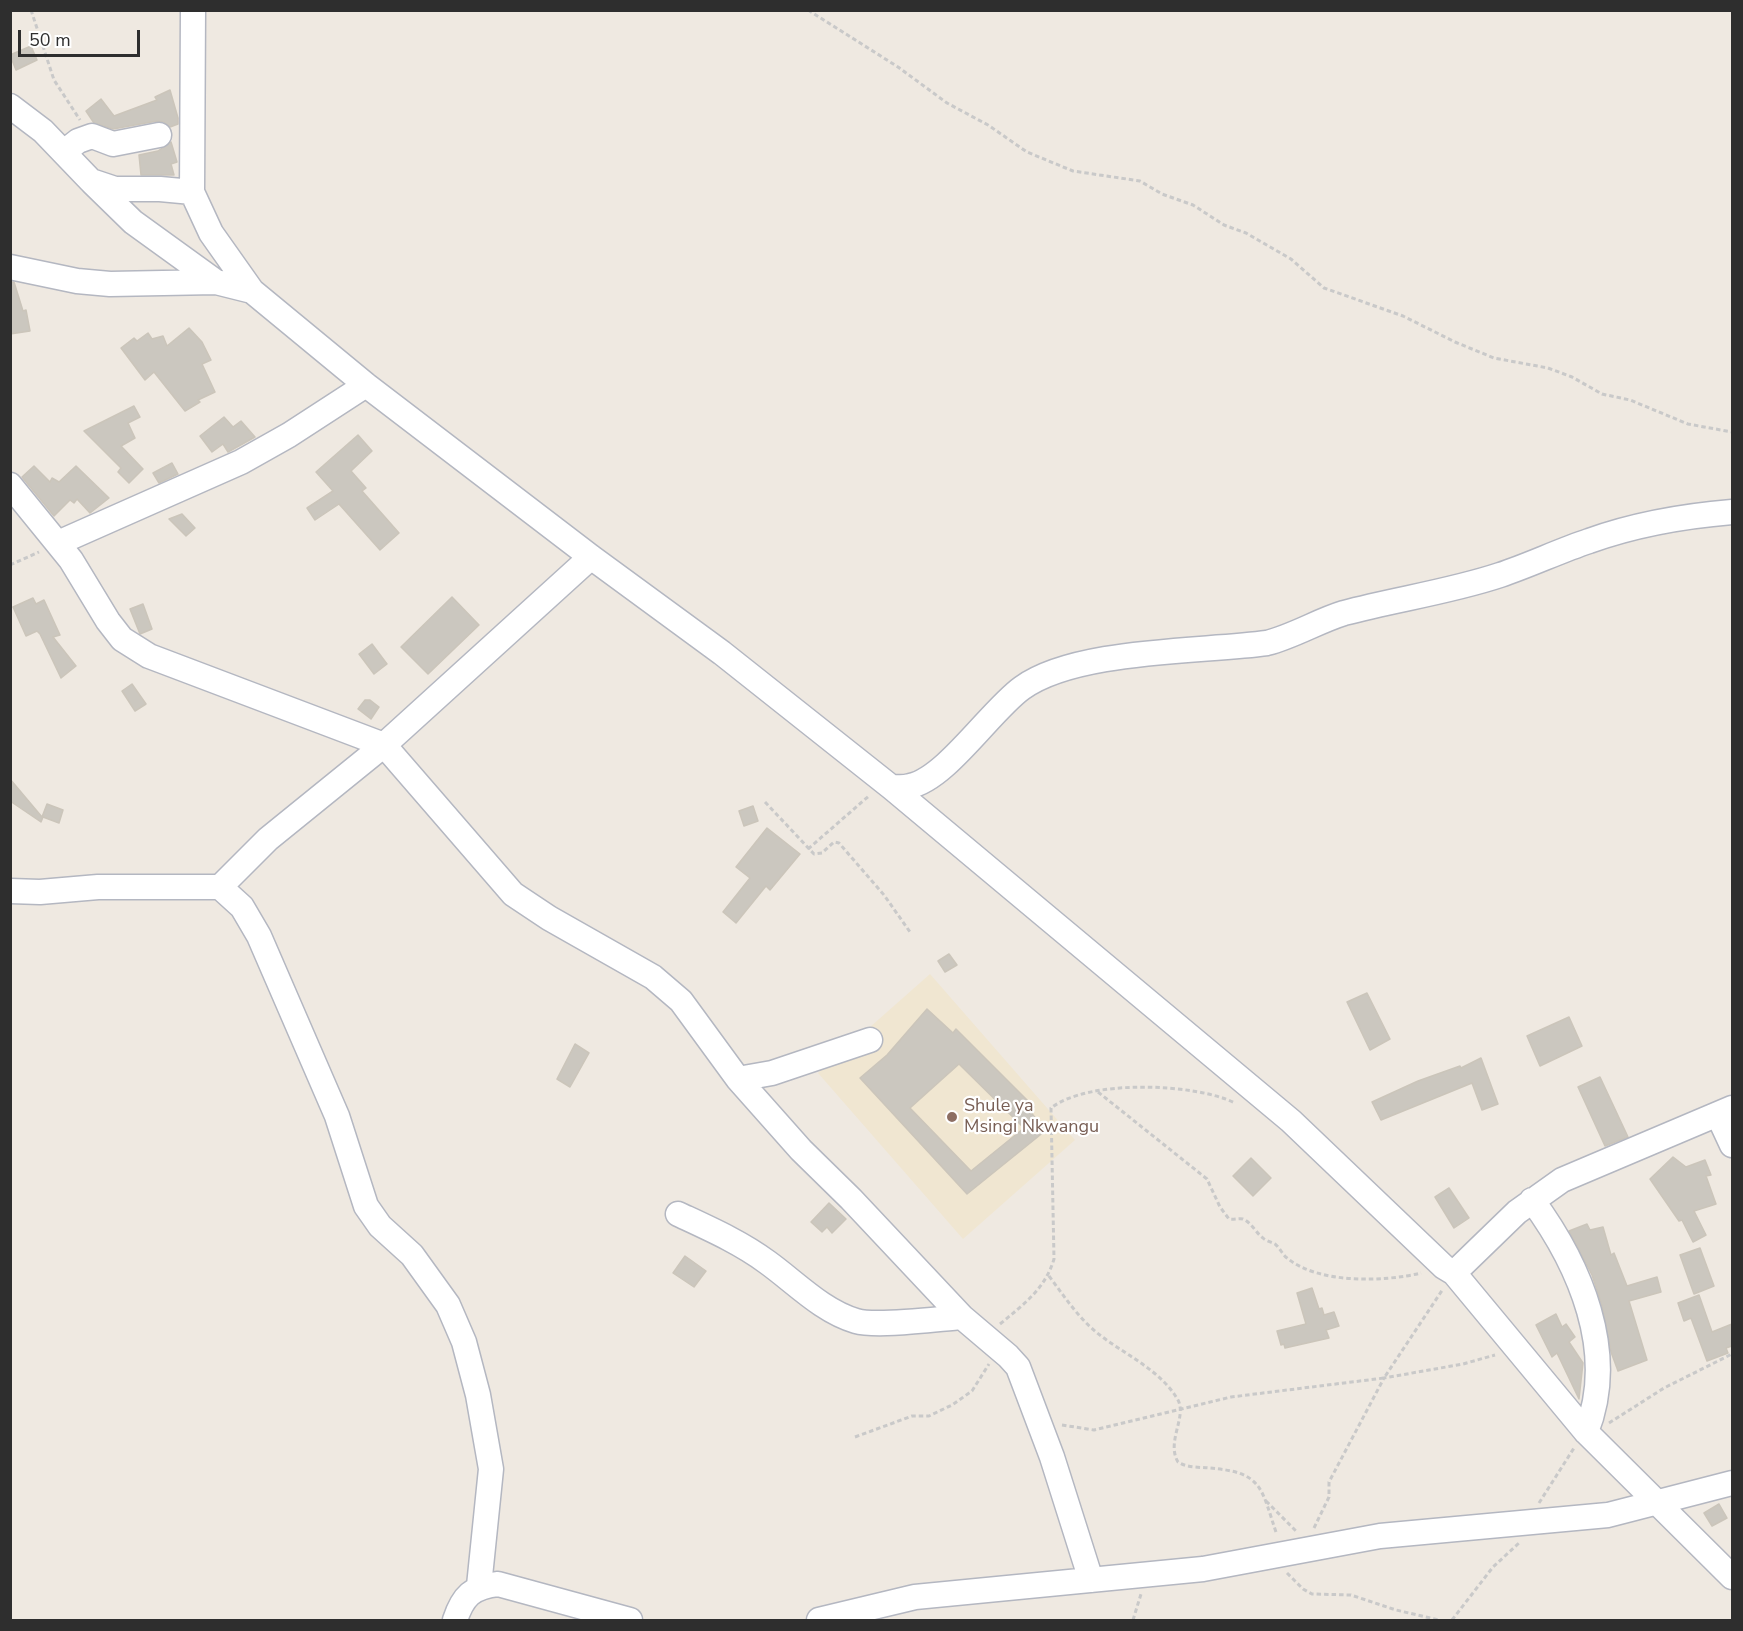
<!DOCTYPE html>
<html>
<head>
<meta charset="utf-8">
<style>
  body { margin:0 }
  #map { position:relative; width:1743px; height:1631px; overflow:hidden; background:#efe9e1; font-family:"Nunito Sans",sans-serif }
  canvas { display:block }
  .frame { position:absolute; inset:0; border:12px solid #2e2e2e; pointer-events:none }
  .scale { position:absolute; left:18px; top:30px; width:122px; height:27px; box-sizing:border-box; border:3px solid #2e2e2e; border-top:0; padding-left:8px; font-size:18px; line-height:21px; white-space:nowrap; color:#2e2e2e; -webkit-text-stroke:4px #fff; paint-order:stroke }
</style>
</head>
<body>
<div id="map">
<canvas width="1743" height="1631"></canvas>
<div class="frame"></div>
<div class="scale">50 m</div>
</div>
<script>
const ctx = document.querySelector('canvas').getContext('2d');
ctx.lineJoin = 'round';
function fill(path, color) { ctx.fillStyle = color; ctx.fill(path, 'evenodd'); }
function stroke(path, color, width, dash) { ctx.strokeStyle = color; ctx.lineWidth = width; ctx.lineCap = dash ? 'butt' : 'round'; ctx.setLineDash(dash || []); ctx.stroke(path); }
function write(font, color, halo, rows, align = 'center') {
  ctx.font = font + ' "Nunito Sans",sans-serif'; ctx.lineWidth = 4.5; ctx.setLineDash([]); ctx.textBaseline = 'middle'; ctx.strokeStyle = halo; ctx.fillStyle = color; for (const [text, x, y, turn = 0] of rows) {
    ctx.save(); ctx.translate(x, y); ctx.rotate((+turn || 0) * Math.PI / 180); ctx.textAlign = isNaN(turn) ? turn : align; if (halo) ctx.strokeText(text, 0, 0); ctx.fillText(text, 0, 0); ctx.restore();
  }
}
fill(new Path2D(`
  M930,974L1075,1140L963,1239L818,1073Z`), '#f0e6d1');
const building = new Path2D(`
  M31,46L37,60L16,70L10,55Z
  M170,90L178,118V124L170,127L164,122L157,121L113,129L94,123L86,111L101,99L114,116L157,100L155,97Z
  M171,142L177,162L171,164L174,175H141L139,155L158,151Z
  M10,282H14L23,311L26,310L30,331L10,334Z
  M189,328L202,342L211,360L202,364L215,392L198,400L200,402L185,411L154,372L145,380L121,348L134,338L137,341L148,333L152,339L163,336L167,346Z
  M134,406L140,417L128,423L135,438L121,446L143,469L129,483L118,472L121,468L84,431Z
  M224,417L233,427L241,421L255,437L228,452L223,444L212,452L200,436Z
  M358,435L372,451L351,471L366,488L362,491L399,533L380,550L339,504L315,520L307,508L333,491L316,472Z
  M172,463L178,474L159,483L153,473Z
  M34,466L50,482L52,478L59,482L76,466L109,498L90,513L77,499L74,503L70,500L54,516L22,477Z
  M182,514L195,528L186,536L169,519Z
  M452,597L479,625L428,674L401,647Z
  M33,598L36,604L44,600L60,635L53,637L76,666L61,678L40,634L37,631L26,636L13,607Z
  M143,604L152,629L140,634L130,609Z
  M372,644L387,664L374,674L359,654Z
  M132,684L146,704L135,711L122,691Z
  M365,700H370L379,707L371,719L358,709Z
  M10,779L42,817L47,804L63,810L59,823L43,817L41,822L10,801Z
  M753,806L758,821L744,826L739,811Z
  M767,828L800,854L770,890L766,886L736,923L723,912L750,878L736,867Z
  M949,954L957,965L945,972L938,961Z
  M1367,993L1390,1039L1370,1050L1347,1002Z
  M927,1009L953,1033L956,1029L1034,1107L1030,1111L1045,1131L967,1194L860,1078L887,1055ZM959,1064L1024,1128L971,1171L910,1108Z
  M1569,1017L1582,1046L1540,1066L1527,1036Z
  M575,1044L589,1053L570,1087L557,1079Z
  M1481,1058L1498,1104L1482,1110L1472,1083L1381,1120L1372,1102L1418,1081L1460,1066L1461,1068Z
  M1600,1077L1628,1137L1605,1146L1578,1087Z
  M1673,1157L1686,1167L1705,1160L1711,1175L1706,1176L1716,1204L1694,1211L1706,1235L1693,1242L1682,1220L1679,1221L1650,1179Z
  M1251,1158L1271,1178L1253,1196L1233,1176Z
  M1449,1188L1469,1218L1454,1228L1435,1197Z
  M829,1203L846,1219L832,1233L827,1227L822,1232L811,1222Z
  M1587,1224L1590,1230L1603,1227L1611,1255L1614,1253L1627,1286L1657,1277L1661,1292L1629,1301L1647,1360L1618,1371L1611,1352L1602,1306L1592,1275L1569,1231Z
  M1700,1248L1714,1286L1694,1294L1680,1255Z
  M685,1256L706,1271L694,1287L673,1273Z
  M1312,1288L1319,1309L1322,1308L1324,1315L1334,1312L1339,1326L1326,1330L1329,1338L1285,1348L1284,1344L1281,1345L1277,1331L1306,1324L1297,1293Z
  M1699,1295L1712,1332L1732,1324V1346L1726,1348L1728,1353L1707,1361L1691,1318L1684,1321L1678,1303Z
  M1556,1314L1562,1327L1566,1324L1575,1337L1569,1342L1583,1363L1579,1399L1557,1353L1552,1357L1536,1325Z
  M1719,1504L1727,1518L1712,1526L1704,1513Z`);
fill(building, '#cbc7bf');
stroke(building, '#cbc5ba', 1.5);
const minor = new Path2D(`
  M193,10L192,192L211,233L252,291
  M10,106L43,131L91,181L115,189H160L192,192
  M64,152L78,141L92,136L113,144L159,135
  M93,183L133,222L216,282
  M10,267L77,281L110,284L216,282L252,291L366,385L591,557L722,653L891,787L1291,1121L1444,1267L1454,1273L1586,1432L1732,1577
  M10,485L71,560L108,621L122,639L149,656L384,745L513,894L549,918L653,977L681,1001L738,1079L801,1150L851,1199L962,1317
  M58,543L241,462L289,435L366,385
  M891,787C897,787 904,788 910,786C946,779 991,710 1022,688C1076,649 1201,652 1267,643C1294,636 1318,621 1344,613C1396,599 1449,592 1500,575C1530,565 1559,551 1589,541C1636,524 1684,516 1732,512
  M220,887L242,907L259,936L337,1116L366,1206L380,1226L412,1255L448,1305L464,1342L478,1395L491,1469L479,1586
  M10,891L40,892L98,887H220L268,839L384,745L591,557
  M738,1079L772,1073L870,1040
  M1718,1115L1732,1145
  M1532,1200C1580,1265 1618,1353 1586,1432
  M678,1214C708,1228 740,1242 767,1262C795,1282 822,1311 856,1321C877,1327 936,1319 962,1317L1008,1356L1018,1367L1052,1457L1091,1580
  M1454,1273L1517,1212L1562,1180L1732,1108
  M455,1620C463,1596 472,1587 498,1584L630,1620
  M819,1620L915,1597L1203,1569L1380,1536L1608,1515L1732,1483`);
stroke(minor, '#b4b7c1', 27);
stroke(new Path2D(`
  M31,10L54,80L80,120
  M808,10L898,67L947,103L988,125L1027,152L1073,171L1140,181L1162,194L1193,205L1224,225L1246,233L1291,259L1324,288L1403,316L1455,342L1494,358L1548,368L1572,377L1602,394L1630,400L1688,424L1732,432
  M10,565L39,552
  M765,802L814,854L822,853L834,842L839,843L884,895L910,932
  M808,849L870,795
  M1098,1092L1207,1179L1220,1207L1229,1219C1234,1220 1238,1218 1243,1219C1252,1223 1256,1233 1263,1238C1266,1241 1271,1242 1275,1244C1280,1248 1282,1254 1287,1258C1318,1284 1384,1282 1421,1273
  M1049,1276C1064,1296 1077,1316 1096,1332C1123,1354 1160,1369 1178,1400C1187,1417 1166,1442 1178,1462C1187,1468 1199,1467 1209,1468C1264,1472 1261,1489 1277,1535
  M1000,1324C1024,1304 1045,1289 1054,1259L1051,1108C1088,1079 1195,1083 1235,1103
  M1609,1423L1664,1388L1732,1354
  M1062,1425L1094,1430L1231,1397L1384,1378L1443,1289
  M855,1437L912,1416H929L952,1405L972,1391L989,1364
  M1266,1501L1297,1532
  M1539,1503L1574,1448
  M1314,1528L1329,1497V1482L1384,1378L1463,1364L1495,1355
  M1287,1573L1303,1589L1312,1594L1351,1595L1396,1610L1439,1620
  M1133,1620L1141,1594
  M1452,1620L1493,1567L1519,1543`), '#c9c9c9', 3, [4.5, 3]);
stroke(minor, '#fff', 24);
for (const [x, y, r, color] of [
  [952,1117,6,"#8d6e63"]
]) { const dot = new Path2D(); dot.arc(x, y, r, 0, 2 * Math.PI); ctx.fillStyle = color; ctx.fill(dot); stroke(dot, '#fff', 2); }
write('18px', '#785e54', '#fff', [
  ["Shule ya",964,1107],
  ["Msingi Nkwangu",964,1128]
], 'left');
</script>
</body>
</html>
